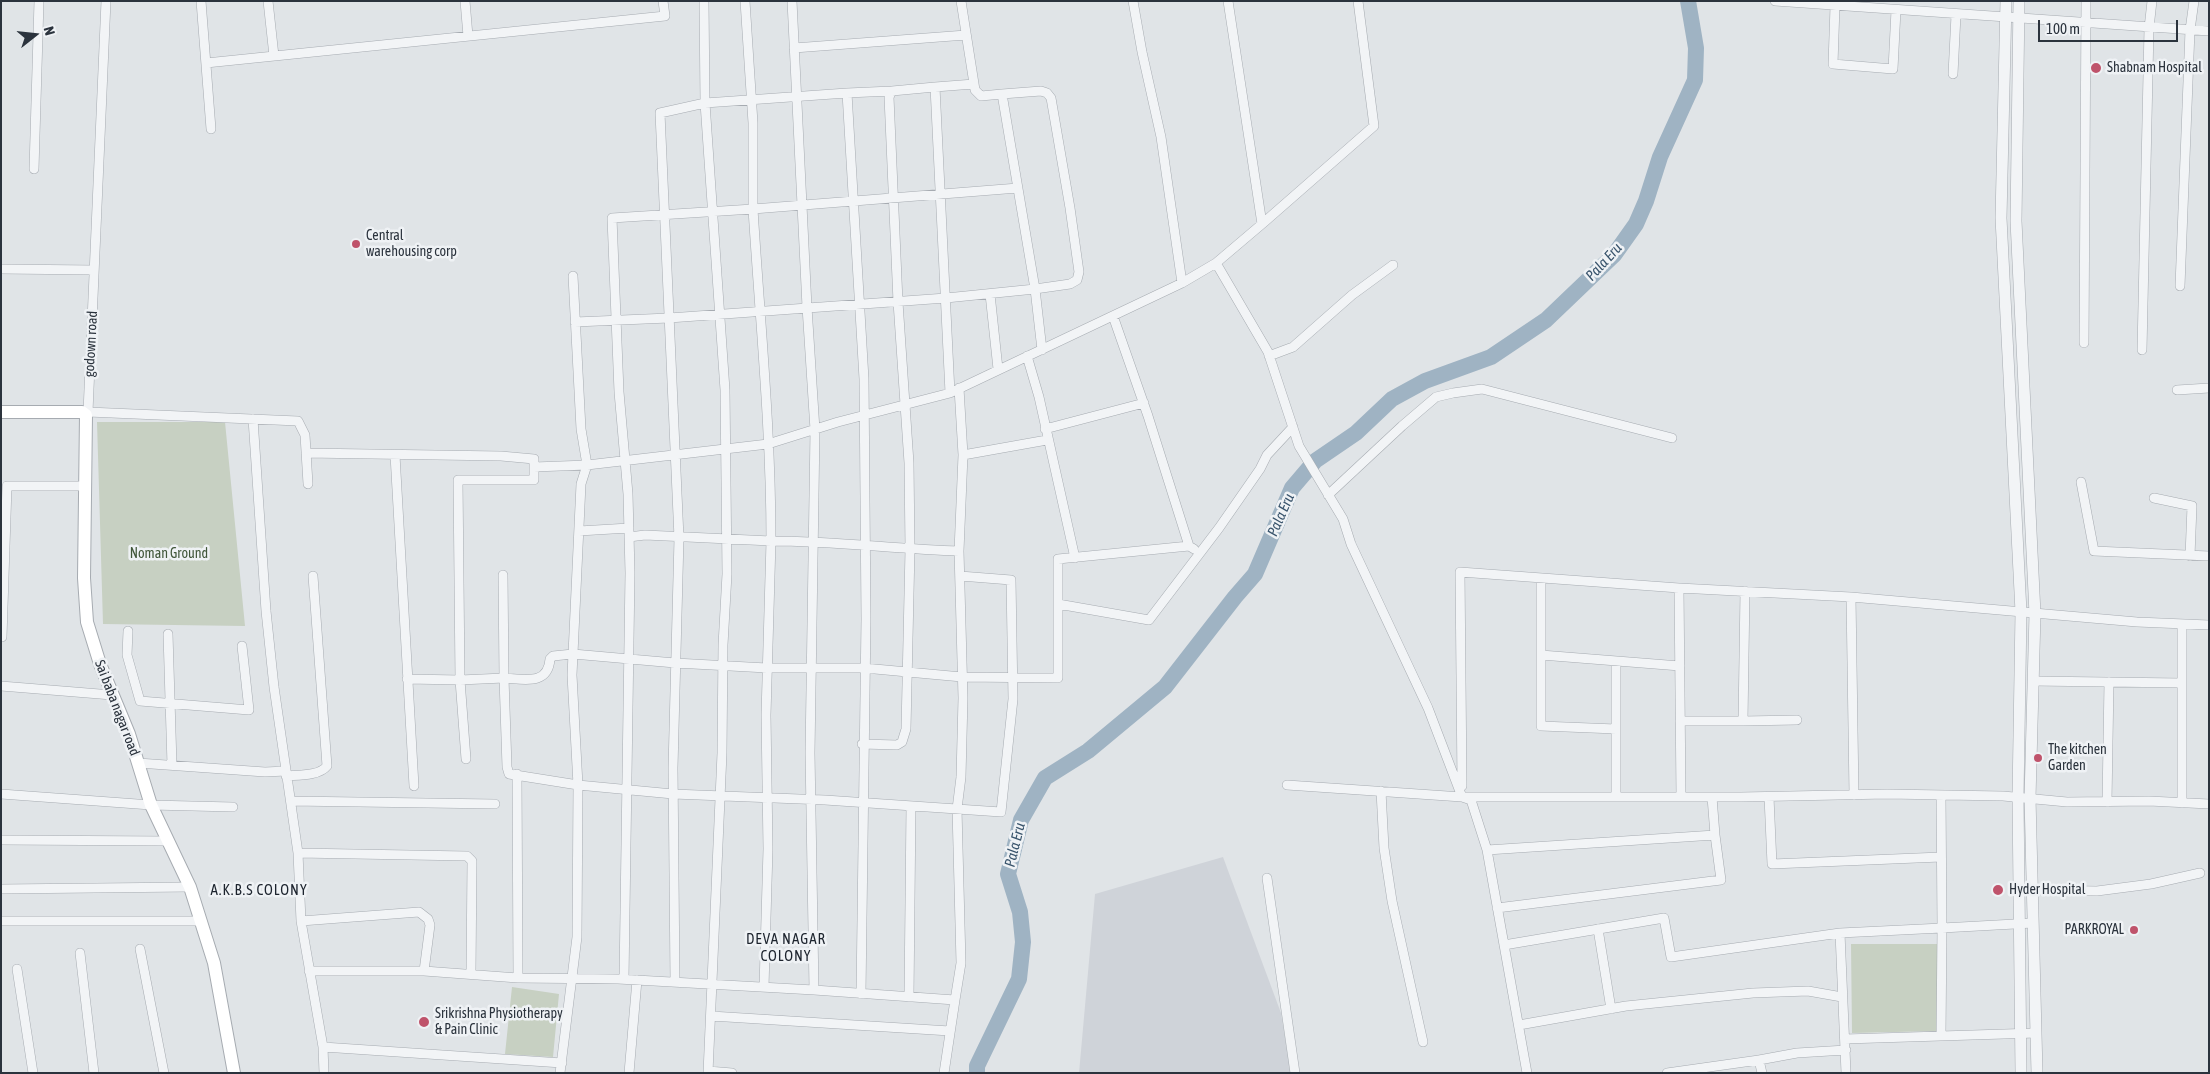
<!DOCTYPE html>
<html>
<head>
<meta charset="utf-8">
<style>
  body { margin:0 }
  #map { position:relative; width:2210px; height:1074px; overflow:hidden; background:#e0e4e7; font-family:"Asap Condensed",sans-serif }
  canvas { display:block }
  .frame { position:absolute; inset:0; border:2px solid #2b333d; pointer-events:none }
  .north { position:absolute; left:10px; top:10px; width:50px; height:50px; -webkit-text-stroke:4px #eff2f5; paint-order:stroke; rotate:74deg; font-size:14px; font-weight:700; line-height:20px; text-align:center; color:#2b333d }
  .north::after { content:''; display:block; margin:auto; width:18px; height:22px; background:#2b333d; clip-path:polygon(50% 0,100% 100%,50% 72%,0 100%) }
  .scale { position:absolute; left:2038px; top:20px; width:140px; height:22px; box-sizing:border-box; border:2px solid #2b333d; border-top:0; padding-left:6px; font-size:15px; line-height:18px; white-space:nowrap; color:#2b333d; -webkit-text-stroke:4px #eff2f5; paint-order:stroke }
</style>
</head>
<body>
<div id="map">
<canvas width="2210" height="1074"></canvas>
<div class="frame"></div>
<div class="north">N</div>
<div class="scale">100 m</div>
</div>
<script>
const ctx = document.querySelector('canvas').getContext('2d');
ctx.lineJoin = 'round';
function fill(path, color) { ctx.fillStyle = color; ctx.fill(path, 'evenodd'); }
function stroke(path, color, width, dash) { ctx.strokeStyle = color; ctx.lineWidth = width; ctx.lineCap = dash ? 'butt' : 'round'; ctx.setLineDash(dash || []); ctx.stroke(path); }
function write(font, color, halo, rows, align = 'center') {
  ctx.font = font + ' "Asap Condensed",sans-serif'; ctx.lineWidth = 5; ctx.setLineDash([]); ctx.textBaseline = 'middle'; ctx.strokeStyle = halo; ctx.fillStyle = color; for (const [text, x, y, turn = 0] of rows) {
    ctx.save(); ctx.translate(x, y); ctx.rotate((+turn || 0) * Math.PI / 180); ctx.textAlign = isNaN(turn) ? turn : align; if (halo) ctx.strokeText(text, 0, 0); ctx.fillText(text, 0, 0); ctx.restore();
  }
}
fill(new Path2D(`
  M1223,857L1281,1013L1291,1073H1079L1095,894Z`), '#cfd3d9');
fill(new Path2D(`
  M97,422H225L245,626L103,624Z
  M1851,944H1938L1937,1031L1852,1033Z
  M512,987L559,994L553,1057L505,1054Z`), '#c7d0c2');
stroke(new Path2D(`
  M977,1073V1066L1019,979L1023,942L1020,912L1008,874L1021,820L1045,778L1088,751L1165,687L1235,597L1255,574L1292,488L1315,461L1356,433L1392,399L1425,381L1491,357L1546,320L1614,255L1636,224L1646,201L1660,157L1695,80L1696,48L1688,1`), '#9fb3c3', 16);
const minor = new Path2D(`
  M106,1L88,412L298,421L305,435L308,484
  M201,1L211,129
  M268,1L274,56
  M465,1L468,36
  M745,1L753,123V209L1018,188
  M961,1L975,90L981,96L1002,94L1035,289L1042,350
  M1133,1L1142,52L1161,137L1182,283L1216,263
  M1228,1L1262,224L1216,263L1268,352L1299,446L1343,519L1351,544L1428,708L1462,797L1471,800L1487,850L1527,1073
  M1775,1L2209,31
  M1835,6L1833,64L1893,69L1896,10
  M794,48L966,35
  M206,63L665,16L663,1
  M1953,74L1956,15
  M847,93L892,91
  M34,169L39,1
  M1262,224L1374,126L1358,1
  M1,269L94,270
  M2180,286L2190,30L2194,1
  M990,294L998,369
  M1113,316L1148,416L1189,546
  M575,322L669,318L946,298L1035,289L1070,284L1077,280L1079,272L1070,208L1051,98L1047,93L1041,91L1002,94
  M2084,343L2086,1
  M2142,350L2149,28L2152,1
  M1027,356L1039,397L1075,558
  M1269,356L1293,347L1352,295L1393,265
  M959,388L963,455L959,551
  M2177,390L2209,388
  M950,393L935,87L974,84
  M253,419L266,611L274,687L298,853L301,921L323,1047
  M1045,429L1144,403
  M306,453L501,456L534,459V480H458L460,680L504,678L507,767L509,774L578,785L673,794L825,800L1001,812L1013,699L1011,580L960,576
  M395,455L414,786
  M963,455L1047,440
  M534,467L587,465L768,444L838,422L950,393L1182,283
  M2081,482L2094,551L2209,556
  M1328,495L1402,426L1436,397L1453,393L1482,389L1672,438
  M2154,498L2192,506L2190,556
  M579,531L629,528
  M503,575L504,678C524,679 548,686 550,659L553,656L573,654L675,663L767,668H864L962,677L1058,678V604L1149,620L1219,528L1260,469L1267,455L1293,427
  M1541,578V655L1680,666
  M1679,588L1681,797
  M1851,597L1854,795
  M1058,604V559L1189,546L1194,549
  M128,631L127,655L140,701L249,710L242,646
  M168,634L172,765
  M2,637L7,486H85
  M1541,651V726L1616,729
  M407,679L460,680L466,759
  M2033,681L2181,683
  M1,686L112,695
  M1680,721H1743L1745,591
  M1743,721L1797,720
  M862,744L897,745L902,742L906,729L910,549L909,463L898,302L889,97L892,91L935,87
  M138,763L265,772L286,771
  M517,774L518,978
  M286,776C299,775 319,776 327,766L313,576
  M1287,785L1462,797H1741L1887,794L2003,796L2067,802L2149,801L2209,804
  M1462,786L1460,572L1679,588L1851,597L2137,622L2209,625
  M1381,791L1384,848L1392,901L1423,1042
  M1,794L151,805L233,807
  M1616,796V661
  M1769,797L1772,864L1941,857
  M291,801L495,804
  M2107,802L2109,682
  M2182,803V624
  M1,840L167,841
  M1487,850L1715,835L1712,797
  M298,853L467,856L472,861L471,973
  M1267,878L1295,1073
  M1,889L190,887
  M2033,890L2097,891L2151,884L2200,873
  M1497,908L1721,880L1715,835
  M1,921H201
  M301,921L419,912L428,919L430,925L424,971
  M1598,929L1611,1009
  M1504,945L1664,918L1671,957L1840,933
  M140,949L164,1073
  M80,953L94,1073
  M17,969L33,1073
  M309,971H424L518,978L618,979L814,990L810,753L815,430L807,307L792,1
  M624,979L630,573L628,494L619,392L612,218L753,209C760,320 771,430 771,541L645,535L629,537
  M675,982L673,768L679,538L660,113L705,103L704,1
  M764,987L768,849L766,715L771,541C834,541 896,549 959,551L963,698L961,777L957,809L961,963L955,1000L814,990
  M909,997L911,806
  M711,1016L950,1031
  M1519,1025L1626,1006L1753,993L1808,991L1842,997
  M1941,1036L1942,928L2033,923
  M1845,1039L2036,1033
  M708,1071L732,1073
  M324,1073L323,1047L562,1063
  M560,1073L577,937L578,785L572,675L581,484L587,465L581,429L573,276
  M629,1073L637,980
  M708,1073L722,753L723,645L727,574L725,390L705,103L847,93L864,379L866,619L861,994
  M944,1073L955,1000
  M1667,1073L1759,1060
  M1762,1073L1759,1060L1797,1053L1846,1050
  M1846,1073L1840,933L1942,928L1941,795`);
const tertiary = new Path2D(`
  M2006,1L2001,218L2021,612L2018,797L2021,1073
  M2019,1L2016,221L2035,614L2030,798L2037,1073`);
const secondary = new Path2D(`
  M1,412H82L86,415L84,578L87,622L100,664L129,734L151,805L190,887L214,963L234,1073`);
stroke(minor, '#a6abb1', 10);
stroke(tertiary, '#a6abb1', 12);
stroke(secondary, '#a6abb1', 14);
stroke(minor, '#f2f4f6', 9);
stroke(tertiary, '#f2f4f6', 11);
stroke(secondary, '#fff', 12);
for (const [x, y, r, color] of [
  [2096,68,6,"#bf536b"],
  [356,244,5,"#bf536b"],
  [2038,758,5,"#bf536b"],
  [1998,890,6,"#bf536b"],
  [2134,930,5,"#bf536b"],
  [424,1022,6,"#bf536b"]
]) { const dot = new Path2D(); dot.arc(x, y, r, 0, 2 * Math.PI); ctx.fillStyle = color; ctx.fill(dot); stroke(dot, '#eff2f5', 2); }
write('14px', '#2b333d', '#eff2f5', [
  ["Shabnam Hospital",2107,68],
  ["Central",366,236],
  ["warehousing corp",366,252],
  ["The kitchen",2048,750],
  ["Garden",2048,766],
  ["Hyder Hospital",2009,890],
  ["PARKROYAL",2124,930,"right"],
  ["Srikrishna Physiotherapy",435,1014],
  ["& Pain Clinic",435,1030]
], 'left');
write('14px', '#2b333d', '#eff2f5', [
  ["godown road",91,344,-87],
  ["Sai baba nagar road",117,708,69]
]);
write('14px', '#41573a', '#eff2f5', [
  ["Noman Ground",169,554]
]);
write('italic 15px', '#39546c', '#eff2f5', [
  ["Pala Eru",1604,262,-47],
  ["Pala Eru",1281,515,-66],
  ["Pala Eru",1015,845,-76]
]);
ctx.letterSpacing = '1px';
write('15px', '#1d242e', '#eff2f5', [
  ["A.K.B.S COLONY",259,890],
  ["DEVA NAGAR",786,939],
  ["COLONY",786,956]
]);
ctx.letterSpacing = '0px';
</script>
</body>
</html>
